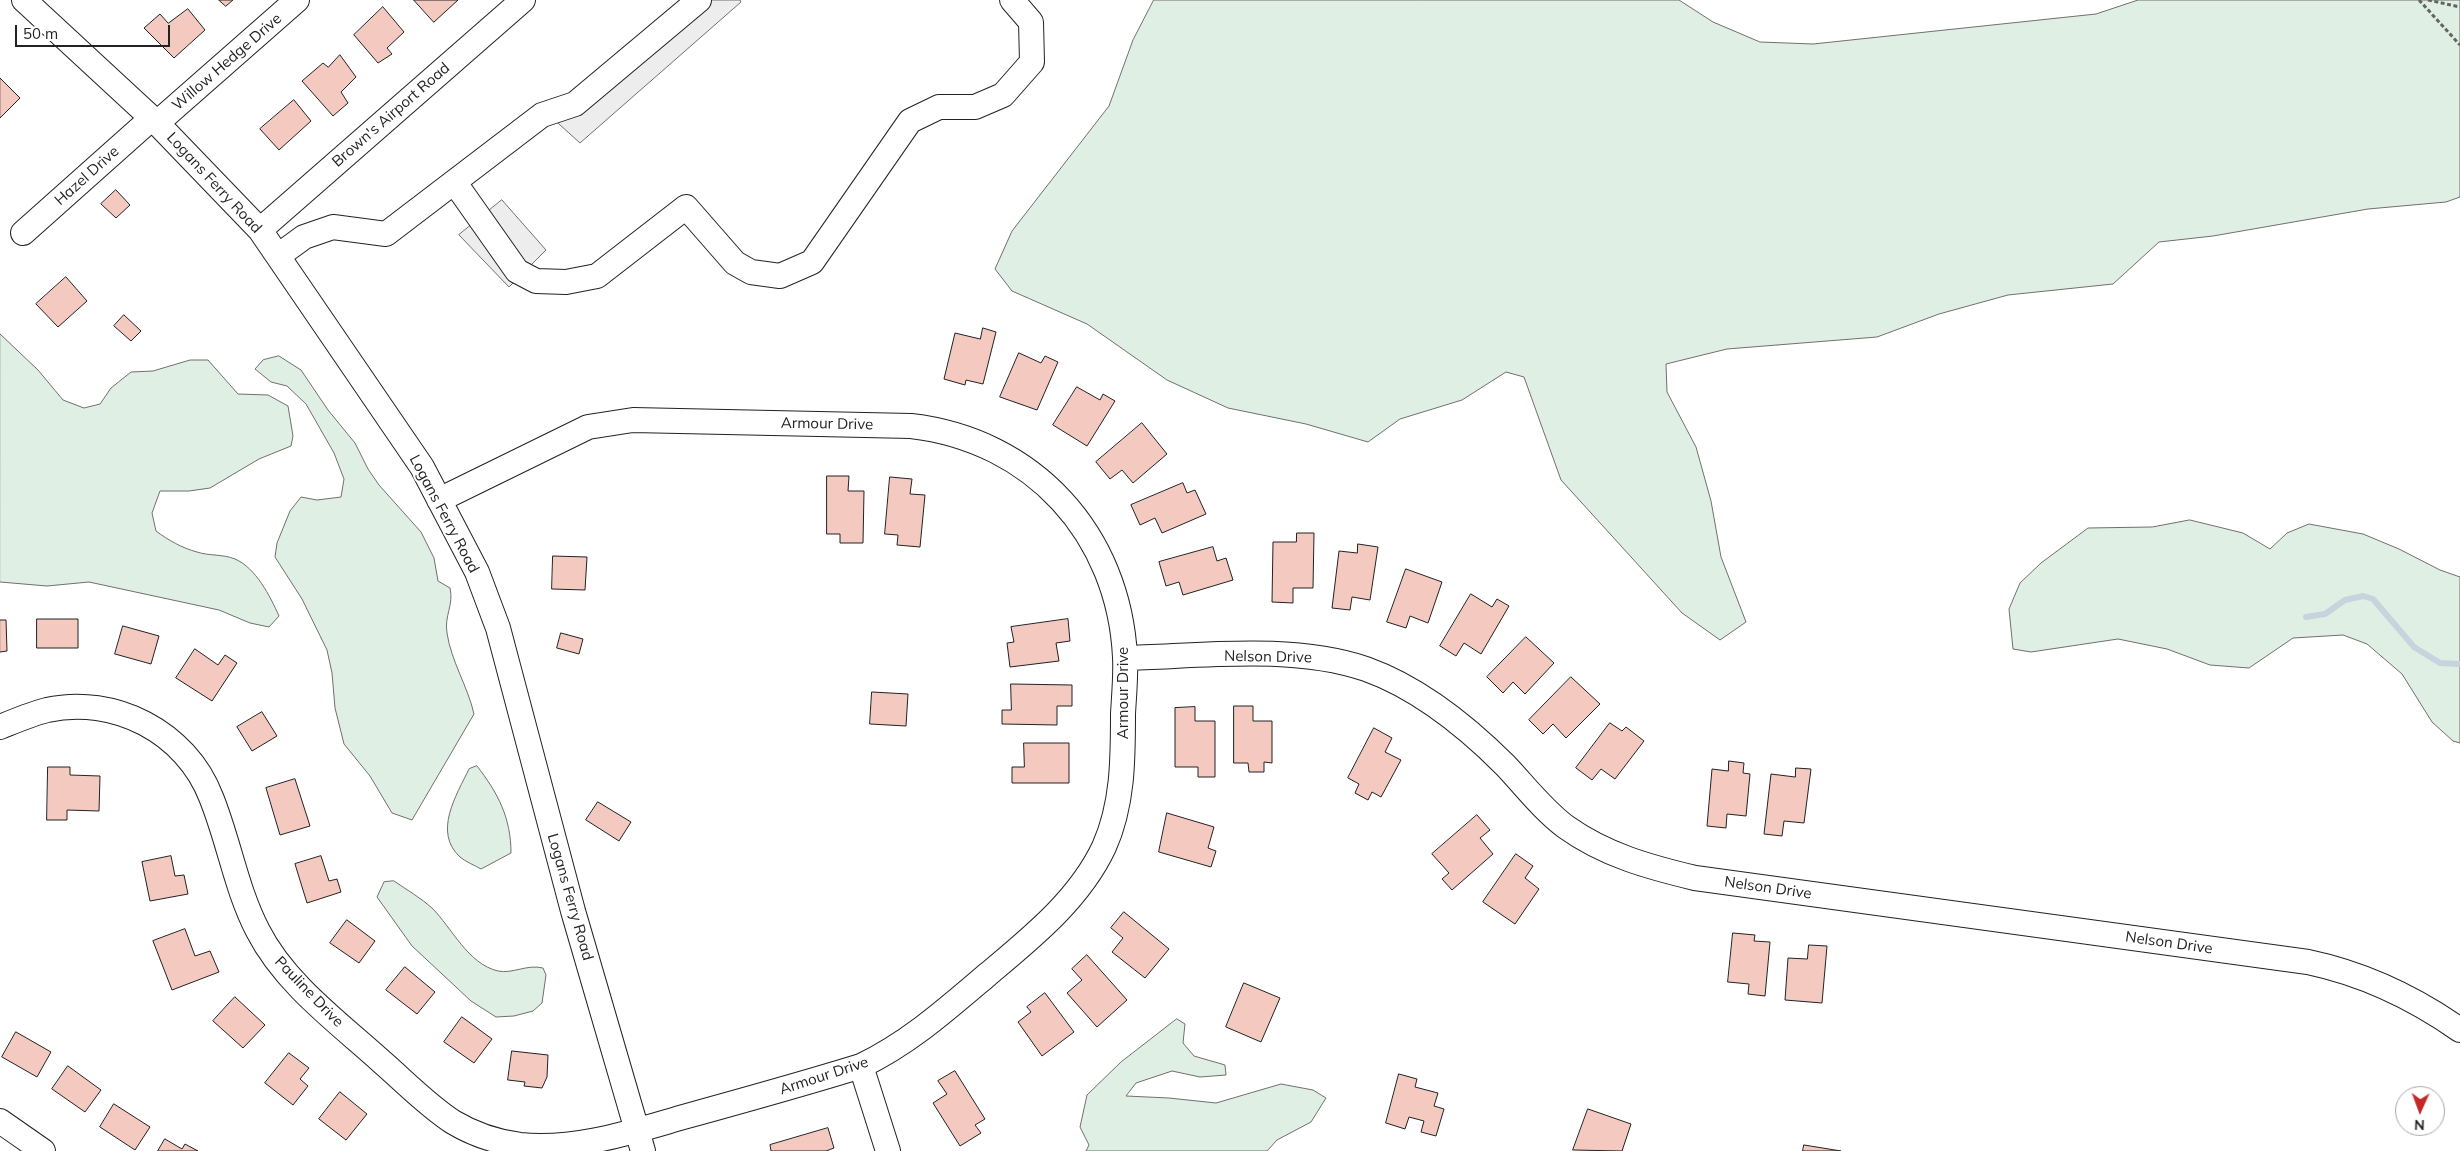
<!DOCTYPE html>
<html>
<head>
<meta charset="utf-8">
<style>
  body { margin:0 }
  #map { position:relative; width:2460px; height:1151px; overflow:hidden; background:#fff; font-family:Mulish,sans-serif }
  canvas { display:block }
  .north { position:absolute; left:2395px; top:1086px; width:50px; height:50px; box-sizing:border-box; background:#fff; border:1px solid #a7a7a7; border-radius:50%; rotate:182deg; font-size:14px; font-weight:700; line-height:20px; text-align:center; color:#222 }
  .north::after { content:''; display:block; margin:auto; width:18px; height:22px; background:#c62828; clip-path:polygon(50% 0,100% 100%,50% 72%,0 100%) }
  .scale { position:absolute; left:15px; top:25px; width:155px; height:22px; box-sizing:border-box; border:2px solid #222; border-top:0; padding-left:6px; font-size:15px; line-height:18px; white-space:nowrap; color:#222; -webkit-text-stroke:4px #fff; paint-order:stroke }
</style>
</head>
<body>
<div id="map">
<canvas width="2460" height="1151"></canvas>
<div class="north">N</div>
<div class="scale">50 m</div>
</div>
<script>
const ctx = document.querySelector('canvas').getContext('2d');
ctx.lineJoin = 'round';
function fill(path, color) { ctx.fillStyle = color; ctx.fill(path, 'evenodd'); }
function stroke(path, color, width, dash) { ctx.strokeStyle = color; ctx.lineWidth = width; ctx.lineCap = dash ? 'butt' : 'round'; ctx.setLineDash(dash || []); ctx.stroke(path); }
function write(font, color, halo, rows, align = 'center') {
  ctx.font = font + ' Mulish,sans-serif'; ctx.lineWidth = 4; ctx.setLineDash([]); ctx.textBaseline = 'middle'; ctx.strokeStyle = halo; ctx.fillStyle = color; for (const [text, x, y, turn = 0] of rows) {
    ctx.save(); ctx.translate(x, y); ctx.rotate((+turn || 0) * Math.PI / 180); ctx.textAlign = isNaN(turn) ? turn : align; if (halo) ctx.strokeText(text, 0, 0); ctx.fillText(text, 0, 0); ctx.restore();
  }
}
const green = new Path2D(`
  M1154,0H1679L1713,22L1760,42L1813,44L2096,14L2138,0H2460V197L2446,202L2368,209L2213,236L2159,242L2113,284L2008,295L1939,314L1877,337L1727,349L1666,364L1667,392L1696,447L1711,501L1721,557L1746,622L1720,640L1682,613L1561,480L1524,377L1506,372L1462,400L1400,419L1368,442L1306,424L1228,408L1167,380L1087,324L1012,291L995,269L1012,231L1109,106L1133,40Z
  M0,334L38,370L63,400L84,408L100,404L111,388L131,372L153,371L190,360H208L238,394L268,395L288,406L293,436L291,446L259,459L210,488L189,491H160L152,513L156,531C168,540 182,548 197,552C209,556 223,554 235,559C256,568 270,596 279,616L269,627L250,623L219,610L89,582L47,586L0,582Z
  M279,356L301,370L328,410L355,443L368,469L379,485L421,532L434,558L438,581L450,588C454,605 444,616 447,633C451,661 468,687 474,714L412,820L392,813L370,776L344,744L335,708L332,673L327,650L302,599L275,557L277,543L290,511L301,497L317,500L341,497L344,479L334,453L306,404L287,386L271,382L255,369L263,360Z
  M2190,520L2243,533L2270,549L2287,533L2309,524L2363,534L2399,549L2440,570L2460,577V743L2453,741L2432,722L2402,674L2367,644L2343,635L2293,638L2249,668L2210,665L2167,649L2118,639L2031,652L2013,649L2009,609L2020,583L2041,563L2088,528L2152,527Z
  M477,766C498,793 511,818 511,853L481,869C474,865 466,862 460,857C433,832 456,796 469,769Z
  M394,881C407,890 421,898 432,908C452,928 468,964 498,971C513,974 527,964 543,968L546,975L542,1003L533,1011L514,1016L496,1017L471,1001L412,946L377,897L384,882Z
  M1177,1019L1185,1024L1183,1043L1194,1056L1225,1065L1226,1075L1200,1077L1172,1071L1136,1083L1126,1096L1169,1098L1216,1103L1281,1084L1313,1090L1326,1098L1311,1122L1277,1140L1267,1151H1086L1089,1145L1080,1127L1087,1095L1121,1062Z`);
fill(green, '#e0efe3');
stroke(green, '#6f6f6f', 1);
const parking = new Path2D(`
  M682,0H740L741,2L580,143L549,115Z
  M502,200L546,250L509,287L459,235Z`);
fill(parking, '#ededed');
stroke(parking, '#6f6f6f', 1);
stroke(new Path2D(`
  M2306,617L2325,614L2345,600L2363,596L2373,599L2414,647L2440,663L2460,664`), '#c7d3dd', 6);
const building = new Path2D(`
  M219,0H233L226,6Z
  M414,0H458L434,22Z
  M383,7L404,32L387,48L392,54L378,63L354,35Z
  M188,9L205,30L174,58L144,28L160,14L168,23Z
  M340,55L356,77L341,92L348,103L333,116L302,81L323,63L328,67Z
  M0,78L20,98L0,118Z
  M294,100L311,121L279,150L260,129Z
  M116,190L130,205L116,218L101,204Z
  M66,277L87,301L58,327L36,304Z
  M124,315L141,331L131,341L114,326Z
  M983,328L996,332L983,384L966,380L965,385L944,379L955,333L980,339Z
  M1019,353L1041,363L1045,356L1058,362L1037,410L1000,397Z
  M1077,387L1100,400L1103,394L1115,401L1087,446L1053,425Z
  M1142,423L1167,454L1133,483L1122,470L1110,479L1096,462Z
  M827,476H849L848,491H864L863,543H840V534H827Z
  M890,477L912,479L910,494L925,495L920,547L897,545L898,535L885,534Z
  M1183,483L1187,493L1195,490L1206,514L1162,533L1155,518L1140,525L1131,505Z
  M1297,533H1314L1313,588H1293V603L1272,602L1273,542H1296Z
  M1358,544L1378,547L1370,600L1352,597L1350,610L1332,608L1339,551L1357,553Z
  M1213,547L1217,561L1226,558L1233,580L1183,595L1179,582L1166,586L1159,562Z
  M553,556L587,557L585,590L552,589Z
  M1406,569L1442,582L1428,623L1410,616L1406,628L1387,622Z
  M1471,594L1492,607L1497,599L1509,606L1481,654L1464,643L1456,656L1440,646Z
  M37,619H78V648H37Z
  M1068,619L1070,641L1056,643L1059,661L1010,667L1007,643L1014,642L1011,627Z
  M0,620H6L7,651L0,652Z
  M123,626L159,636L151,664L115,654Z
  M561,633L583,639L579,654L557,648Z
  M1526,637L1554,663L1525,694L1513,682L1503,693L1487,677Z
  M195,649L218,665L225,655L237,663L212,701L176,678Z
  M1571,677L1600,704L1566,738L1553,724L1543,734L1529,720Z
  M1011,684L1072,685V706H1057V725L1002,724V710H1011Z
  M872,692L908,694L906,726L870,724Z
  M1234,706H1253V721H1272V763L1264,762V772H1249L1248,763H1234Z
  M1195,707V721H1215V777H1198V767H1175V708Z
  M262,712L277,736L252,751L237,727Z
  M1610,723L1622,731L1626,727L1644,741L1615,779L1601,769L1592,780L1576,768Z
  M1374,728L1392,738L1385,752L1401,760L1381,797L1372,792L1368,800L1355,793L1359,784L1348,778Z
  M1024,743H1069V783H1012V767H1024Z
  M1729,761L1744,763L1743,773L1750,774L1746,816L1727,814L1726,828L1707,826L1712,769L1728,771Z
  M48,767H70V775L100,776L99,811L67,810V820H47Z
  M1796,768L1811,769L1804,823L1784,821L1782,836L1764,834L1771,774L1795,777Z
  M295,779L310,826L280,835L266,788Z
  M598,802L631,822L619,841L586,820Z
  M1167,813L1214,827L1208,848L1216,851L1211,867L1159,852Z
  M1477,815L1490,830L1480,838L1493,854L1452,890L1442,879L1449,873L1432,854Z
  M1516,854L1533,866L1525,878L1539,889L1515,924L1483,902Z
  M171,856L175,876L184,875L188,894L150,901L142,862Z
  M321,856L329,881L337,879L341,892L307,903L295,864Z
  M1124,912L1169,949L1145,978L1112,952L1123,938L1111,928Z
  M347,920L375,941L359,963L330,943Z
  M185,929L195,956L210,951L219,972L172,990L153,941Z
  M1733,933L1755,935L1754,941L1770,942L1765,996L1748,994L1749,984L1728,982Z
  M1809,945L1827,946L1822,1003L1785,1000L1788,958L1807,959Z
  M1087,955L1127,1000L1097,1027L1067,993L1082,980L1072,969Z
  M405,967L435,992L417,1014L386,990Z
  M1244,983L1280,998L1261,1042L1226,1027Z
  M1045,993L1074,1032L1042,1056L1018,1022L1031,1012L1027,1007Z
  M235,997L265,1025L243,1048L213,1021Z
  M462,1017L492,1039L474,1063L444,1042Z
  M16,1032L51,1052L37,1077L2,1057Z
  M512,1051L548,1055L547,1077L542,1088L524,1086L525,1082L508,1080Z
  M289,1053L309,1068L300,1079L308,1086L293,1105L265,1083Z
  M68,1066L101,1090L85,1112L52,1089Z
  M955,1071L985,1119L975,1125L981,1133L960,1146L933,1103L947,1094L938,1081Z
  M1399,1074L1417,1079L1415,1087L1438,1093L1434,1106L1444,1109L1436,1136L1421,1132L1424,1121L1409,1117L1405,1129L1386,1123Z
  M340,1092L367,1114L346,1140L319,1119Z
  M114,1104L150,1127L135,1150L100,1127Z
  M1588,1109L1631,1124L1622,1151L1573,1150Z
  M828,1128L834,1148L826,1151H771L770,1145Z
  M165,1139L182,1149L185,1144L198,1151H158Z
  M1804,1145L1841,1151H1803Z`);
fill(building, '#f3c9c0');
stroke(building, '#222', 1);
const minor = new Path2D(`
  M24,0L157,123L260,230L422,467L477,572L498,628L573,911L643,1151
  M157,123L297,0
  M455,183L517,271L536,281L566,282L597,276L686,207L735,263L751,272L780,276L812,262L910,121L939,107H975L1003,95L1032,62L1031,22L1012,0
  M260,230L523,0
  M23,233L152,118
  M278,256L304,237L333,227L386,234L542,115L575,104L699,0
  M1125,658C1202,656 1292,644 1366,669C1419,688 1465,725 1505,765C1525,786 1543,810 1566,827C1605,855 1649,867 1695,878L2308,962C2365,974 2413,997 2460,1030
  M0,727C15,721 31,714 47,710C114,695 186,732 211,797C229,841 236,889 258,931C285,984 339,1023 382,1062C405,1082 427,1105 453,1122C473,1134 497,1142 520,1145C576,1151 634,1131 687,1116C745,1100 803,1084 861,1066C909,1043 947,1009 987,975C1031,938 1079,900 1104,847C1123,805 1123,759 1123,714C1124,695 1126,676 1125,657C1119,534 1033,440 911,426L633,420L588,427L439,500
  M861,1066L888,1151
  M0,1121L43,1151`);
stroke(minor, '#222', 26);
stroke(new Path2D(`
  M2419,0L2460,45
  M2428,0L2460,7`), '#646464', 3, [4, 2.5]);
stroke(minor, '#fff', 24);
write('15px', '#222', '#fff', [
  ["Willow Hedge Drive",227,62,-41],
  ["Brown's Airport Road",391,115,-41],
  ["Hazel Drive",87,176,-42],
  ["Logans Ferry Road",214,183,47],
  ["Armour Drive",827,424,1],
  ["Logans Ferry Road",444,514,62],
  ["Nelson Drive",1268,657,1],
  ["Armour Drive",1123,693,-90],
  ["Nelson Drive",1768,888,8],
  ["Logans Ferry Road",570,897,74],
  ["Nelson Drive",2169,943,8],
  ["Pauline Drive",309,992,46],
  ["Armour Drive",824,1076,-18]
]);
</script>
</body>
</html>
